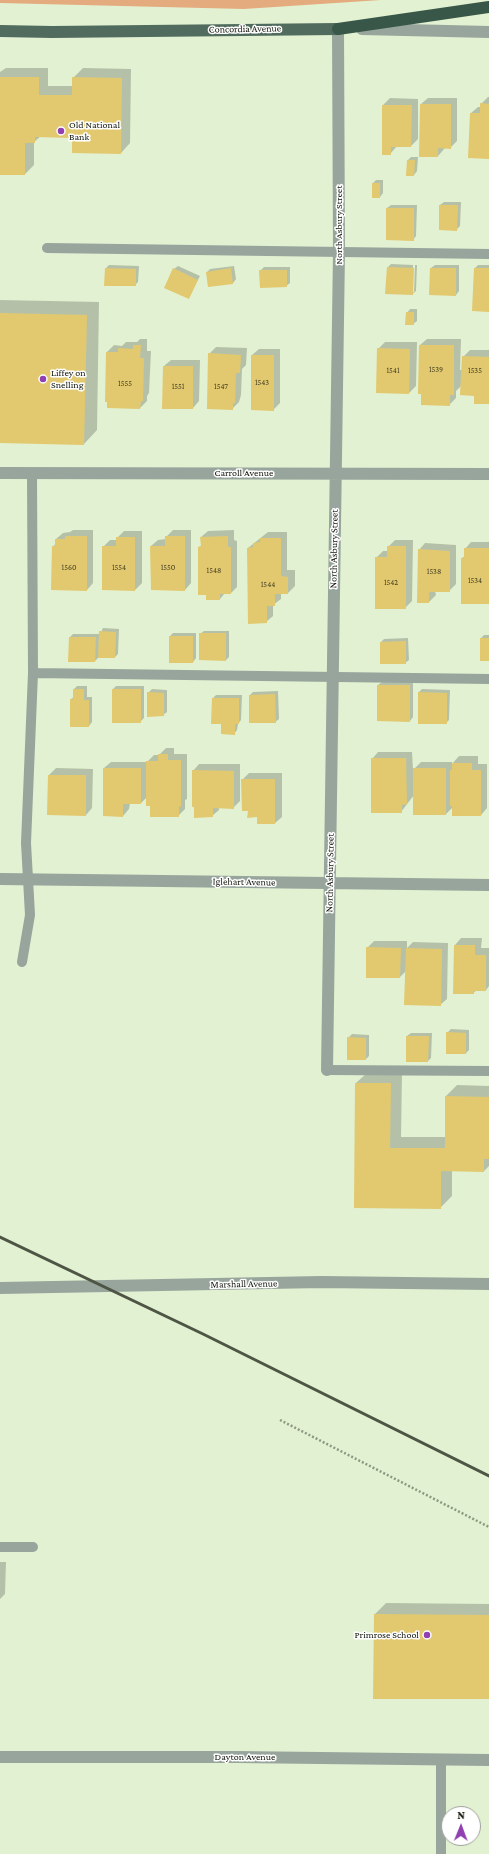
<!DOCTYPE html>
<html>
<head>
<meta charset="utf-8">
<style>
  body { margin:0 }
  #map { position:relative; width:489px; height:1854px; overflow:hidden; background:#e2f1d1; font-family:"Crimson Pro",serif }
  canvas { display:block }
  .north { position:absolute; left:441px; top:1806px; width:40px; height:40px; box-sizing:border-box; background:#fff; border:1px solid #a0a29d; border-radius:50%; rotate:1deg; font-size:11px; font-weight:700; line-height:16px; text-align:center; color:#12160b }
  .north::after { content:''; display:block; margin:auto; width:14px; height:18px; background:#9040b0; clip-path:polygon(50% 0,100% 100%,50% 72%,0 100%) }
</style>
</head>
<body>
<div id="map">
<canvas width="489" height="1854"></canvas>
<div class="north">N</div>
</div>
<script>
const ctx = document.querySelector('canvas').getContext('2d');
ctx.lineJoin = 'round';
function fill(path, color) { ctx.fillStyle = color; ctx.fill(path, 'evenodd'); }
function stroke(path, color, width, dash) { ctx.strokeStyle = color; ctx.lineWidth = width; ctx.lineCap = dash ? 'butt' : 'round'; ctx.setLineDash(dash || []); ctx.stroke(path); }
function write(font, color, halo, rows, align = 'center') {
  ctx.font = font + ' "Crimson Pro",serif'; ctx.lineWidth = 3; ctx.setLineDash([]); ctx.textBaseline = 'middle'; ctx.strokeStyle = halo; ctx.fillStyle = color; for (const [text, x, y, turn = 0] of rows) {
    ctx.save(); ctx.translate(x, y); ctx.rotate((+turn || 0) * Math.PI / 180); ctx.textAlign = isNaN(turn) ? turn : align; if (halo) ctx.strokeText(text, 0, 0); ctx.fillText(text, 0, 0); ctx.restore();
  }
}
fill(new Path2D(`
  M0,0H381L244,9L0,3Z`), '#e4ab7f');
fill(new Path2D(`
  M6,68H48V86H73V78L83,68L131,69L130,143L121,153L73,137L41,136L34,142V165L25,174H0V72Z
  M488,97H489V158L471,113L478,107H481V104Z
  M390,98L418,99V139L411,146H397L390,154L383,105Z
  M428,98H457V141L450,148H445L438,156L421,104Z
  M411,157H418L417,171L414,175L408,160Z
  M376,180H383V193L380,197L373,183Z
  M444,202H461L460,226L457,229L440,205Z
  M391,205H417L416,236L413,240L387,208Z
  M391,264L413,265L412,292H414L415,265H417L416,291L412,294L388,267Z
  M109,265L139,266L138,282L135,285L106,268Z
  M435,265H459V291L456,295L431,268Z
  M478,265H489V311L475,268Z
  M178,266L200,276L188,298L174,269Z
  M234,266L236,279L233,283L207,272L210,269Z
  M264,267H290V283L286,286L260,271Z
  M0,300L99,302L97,430L84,444L0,442Z
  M410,309H417V321L413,324L407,313Z
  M140,339H147V351H151L149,393L147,396V401L140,408L106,401L107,352L114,345L122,346L126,342H137Z
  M427,339H461L460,370H462L463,357L470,350H489V403L461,386L456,391V398L449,405L420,345Z
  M385,342H417L416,386L409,393L378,349Z
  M216,347L247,348L246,365L242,369L241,395L239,402L232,409L209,354Z
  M259,349H280V403L273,410L252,355Z
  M171,360H200L199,401L193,408L164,366Z
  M73,530H93V583L87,590L53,547L56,543V539L63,533L70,532Z
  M173,530H191V583L185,590L151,546L158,540L166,539V537Z
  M234,530V540L237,541V587L231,593H225L220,599L199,547L202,545L201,537L208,531Z
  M124,531H142V583L135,590L103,547L110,540H117V538Z
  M268,532H287V570H295V586L288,593H281V599L273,605V616L266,622L248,548Z
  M395,540H413L412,601L405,608L376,558L383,551H388V547Z
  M471,542H489V603L462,558L465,556V549Z
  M425,543L456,545V584L449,591H435L436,595L429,602L419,550Z
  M103,628L119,629L118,654L115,657L98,658L95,661L70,637L73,634H100Z
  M204,631H229V657L226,660L200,634Z
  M173,633H196V658L193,662L170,636Z
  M484,635H489V660L481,638Z
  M408,638L409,660L405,663L381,642L384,639Z
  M382,682H413V717L410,721L378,685Z
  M77,686H87V697H92V722L89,726L71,699L74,697V689Z
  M116,686H144V718L140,722L113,689Z
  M152,689L167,690V712L163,715L148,693Z
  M422,689L450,690L449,720L446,723L419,692Z
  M278,691L279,719L275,722H250V695L253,692Z
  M216,695H242L241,720L238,724L237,730L234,734L222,723L213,698Z
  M166,748H174V754H187V799L185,800V809L178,816L151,805L147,797L141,803H130L129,809L123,816L104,768L111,762H147L154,755H159Z
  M378,752H412L413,770L421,762H452V764L459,756H478V764H487V808L481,815L453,807L446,814L414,795L401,812L372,759Z
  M199,764H240V801L233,808H219V810L212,816L193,771Z
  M56,768L93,769L92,808L86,815L48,814L49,775Z
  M249,773H282V817L275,823L258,816L249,810L242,780Z
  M461,938H482L481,948H489V986L486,990H477L473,993L455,945Z
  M374,941H407V948L413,942L448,943L447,999L440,1005L406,971L400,977L367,948Z
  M451,1029L469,1030V1050L466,1053L447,1033Z
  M411,1033H432L431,1058L428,1061H407V1036Z
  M352,1034L369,1035V1056L366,1059L348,1038Z
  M368,1072H402L401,1137H446V1096L457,1085L489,1086V1166L484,1171H452V1196L440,1208L355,1207L356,1083Z
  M0,1562H6L5,1594L0,1599Z
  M386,1603L489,1604V1698L375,1614Z`), '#0003');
fill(new Path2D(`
  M0,77H39V95H72V77L122,78L121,154L72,153V138L35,137V143H25V175H0Z
  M480,103L489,104V159L468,158L470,113H480Z
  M420,104H451V149L438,148V157H419Z
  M382,105H412L411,147H391V155H382Z
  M407,160H415L414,176H406Z
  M372,183H380V198H372Z
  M439,205H458L457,231L439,230Z
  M386,208H414V241L386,240Z
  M387,267L414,268L413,295L385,294Z
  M105,268L136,269V286H104Z
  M173,268L198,280L189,299L164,288Z
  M231,268L233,284L208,287L206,272Z
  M430,268H456V296L429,295Z
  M474,268H489V312L472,311Z
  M259,270H287V287L260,288Z
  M406,312H414V325H405Z
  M0,313L87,315L84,445L0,443Z
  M133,345H141L140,358H144L143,401H141L140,409L107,408V402H105L106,352H118V348L133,349Z
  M419,345H454V395H450V406L421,405V394H418Z
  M377,348L410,349L409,394L376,393Z
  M208,353L241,355L240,373H236L235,403H233V410L207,409Z
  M251,355H274V411L251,410Z
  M462,356L489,357V404H474V396L460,395Z
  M163,366H193V409H162Z
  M65,536H87V591L51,590L52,546H55V539H65Z
  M165,536H185V591L151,590L150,546H165Z
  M228,536V547H231V594H220V600H206V595H198V547L201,546L200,537Z
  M116,537H135V591L102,590V546H116Z
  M260,538H281V576L288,577V594H275V606H267V623L248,624L247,548L253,547V543L260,542Z
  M387,546H406V609H375V557H387Z
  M464,548H489V604H461V558H464Z
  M418,549L450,551V592H429V603H417Z
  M99,631L116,632L115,658H98Z
  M199,633H226V661L199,660Z
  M169,636H193V663H169Z
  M69,637H96L95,662H68Z
  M480,638H489V661H480Z
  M406,641V664H380V642Z
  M377,685H410V722L377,721Z
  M73,689H84V700H89V727H70V699H73Z
  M112,689H141V723H112Z
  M147,692L164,693V716L147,717Z
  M418,692L447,693V724H418Z
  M275,694L276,723H249V695Z
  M212,698H239V724H235V735L221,734V724H211Z
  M158,754H168V760H181V807L179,806V817H150V806H146V761H158Z
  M371,758H406L407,804L402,805V813H371Z
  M452,763H472V770H481V816H452V806H450V770H452Z
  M103,768H141V804H123V817L103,816Z
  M413,768H446V815H413Z
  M192,770L234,771V809L213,808V817L194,818V807H192Z
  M48,775H86V816L47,815Z
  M241,779H275V824H257V817L247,818L248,811H242Z
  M454,945H475V955H486V991H474V994H453Z
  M366,947L401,948L400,978H366Z
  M406,948L442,949L441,1006L404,1005Z
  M446,1032L466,1033V1054H446Z
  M406,1036H429L428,1062H406Z
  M347,1037L366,1038V1060H347Z
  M355,1083H391L390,1148H445V1096L489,1097V1159H484V1172L441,1171V1209L354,1208Z
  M374,1614L489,1615V1699H373Z`), '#e2c86e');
stroke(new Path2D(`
  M280,1420L489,1527`), '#8d9880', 2.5, [2, 2]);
stroke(new Path2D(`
  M47,248L489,254
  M33,673L489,679
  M22,962L30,915L26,843L33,673L32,474
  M327,1070L489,1071
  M0,1547H33
  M441,1854V1760`), '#97a59d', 10);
stroke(new Path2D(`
  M0,473L489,474
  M0,879L489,885
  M327,1070L339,252L338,29
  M0,1757H236L489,1760`), '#97a59d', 12);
stroke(new Path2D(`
  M362,29L489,32
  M0,1288L322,1282L489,1284`), '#97a59d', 12);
stroke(new Path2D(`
  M0,31L52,32L338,29`), '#516c5e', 12);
stroke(new Path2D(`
  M338,29L489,7`), '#385748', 12);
stroke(new Path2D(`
  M0,1237L203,1334L489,1476`), '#4e5544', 3);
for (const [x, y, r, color] of [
  [61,131,4,"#9040b0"],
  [43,379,4,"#9040b0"],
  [427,1635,4,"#9040b0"]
]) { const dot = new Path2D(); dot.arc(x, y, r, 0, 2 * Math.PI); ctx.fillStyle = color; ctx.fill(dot); stroke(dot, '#fff', 1.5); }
write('8px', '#464224', null, [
  ["1539",436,370],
  ["1541",393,371],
  ["1535",475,371],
  ["1543",262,383],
  ["1555",125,384],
  ["1551",178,387],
  ["1547",221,387],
  ["1560",69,568],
  ["1554",119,568],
  ["1550",168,568],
  ["1548",214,571],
  ["1538",434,572],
  ["1534",475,581],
  ["1542",391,583],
  ["1544",268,585]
]);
write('10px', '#12160b', '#fff', [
  ["Concordia Avenue",245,29,-1],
  ["North Asbury Street",339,225,-90],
  ["Carroll Avenue",244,473],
  ["North Asbury Street",334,549,-89],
  ["North Asbury Street",330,873,-89],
  ["Iglehart Avenue",244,882,1],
  ["Marshall Avenue",244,1284,-1],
  ["Dayton Avenue",245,1757]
]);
write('10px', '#12160b', '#fff', [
  ["Old National",69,125],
  ["Bank",69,137],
  ["Liffey on",51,373],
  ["Snelling",51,385],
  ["Primrose School",419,1635,"right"]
], 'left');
</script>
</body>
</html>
